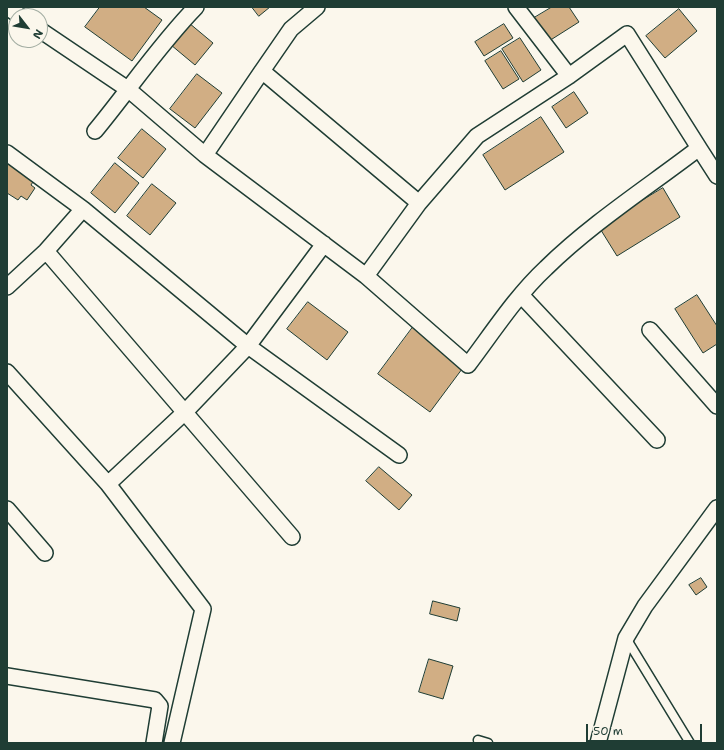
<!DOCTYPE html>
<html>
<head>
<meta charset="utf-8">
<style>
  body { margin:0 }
  #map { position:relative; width:724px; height:750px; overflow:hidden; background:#fbf7ec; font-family:"Shantell Sans",sans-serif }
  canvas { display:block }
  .frame { position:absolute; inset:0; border:8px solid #1f3d34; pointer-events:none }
  .north { position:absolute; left:8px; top:8px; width:40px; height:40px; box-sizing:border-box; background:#fbf7ec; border:1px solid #a3ada2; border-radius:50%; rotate:121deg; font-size:11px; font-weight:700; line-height:16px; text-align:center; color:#1f3d34 }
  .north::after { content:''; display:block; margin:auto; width:14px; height:18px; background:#1f3d34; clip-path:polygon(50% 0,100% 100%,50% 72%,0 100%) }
  .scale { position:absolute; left:586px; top:724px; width:116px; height:18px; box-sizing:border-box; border:2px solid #1f3d34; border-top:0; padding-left:5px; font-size:12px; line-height:14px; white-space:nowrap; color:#1f3d34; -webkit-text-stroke:3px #fbf7ec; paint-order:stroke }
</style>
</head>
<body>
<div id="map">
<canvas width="724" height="750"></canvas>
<div class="frame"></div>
<div class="north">N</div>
<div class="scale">50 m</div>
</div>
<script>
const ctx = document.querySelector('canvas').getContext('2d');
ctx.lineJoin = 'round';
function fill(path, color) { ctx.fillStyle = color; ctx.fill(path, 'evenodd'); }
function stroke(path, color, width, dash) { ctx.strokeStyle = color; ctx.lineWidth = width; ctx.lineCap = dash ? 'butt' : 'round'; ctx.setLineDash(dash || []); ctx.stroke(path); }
const building = new Path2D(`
  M100,7H144L162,20L132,61L85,27Z
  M252,7H270L259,16Z
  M552,7H569L579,22L549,41L534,18Z
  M679,9L697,31L665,58L646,36Z
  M189,23L213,43L195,65L171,45Z
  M504,24L513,38L484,56L475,42Z
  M520,38L541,70L523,82L502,49Z
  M501,51L519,79L503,89L485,61Z
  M197,74L222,93L195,128L170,109Z
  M574,92L588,113L566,128L552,107Z
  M541,117L564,152L505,190L483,155Z
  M142,129L166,149L143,178L118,158Z
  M7,158L36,177L31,185L35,188L27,200L21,196L18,200L7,193Z
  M115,163L139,183L115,213L91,193Z
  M152,184L176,203L150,235L127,216Z
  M663,188L680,217L617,256L599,227Z
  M697,295L717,326V344L703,353L675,309Z
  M308,302L348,332L327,360L287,329Z
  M413,327L465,365L430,412L378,374Z
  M379,467L412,495L399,510L366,481Z
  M701,578L707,587L696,595L689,585Z
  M433,601L460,608L457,621L430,614Z
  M429,659L453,666L443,699L419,692Z`);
fill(building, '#d1ae84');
stroke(building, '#1f3d34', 1);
const service = new Path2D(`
  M626,638L690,743
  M478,740L488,743`);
const minor = new Path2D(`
  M7,7L20,16
  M516,7L569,76
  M40,30L129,90L205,155
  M627,34L699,148C648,187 592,223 546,268C516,296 493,332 468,365L366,276L419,203L477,136L569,76Z
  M262,71L291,29L317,7
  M95,131C129,90 159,45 196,7
  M699,148L717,176
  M7,153L83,209
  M46,251L292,537
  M366,276L205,155L262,71L419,203
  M7,287L46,251L83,209L248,346L399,455
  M521,295L657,440
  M650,330L717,406
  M7,372L108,484L203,609L172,743
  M108,484L185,412L248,346L324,244
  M7,509L45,553
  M7,676L155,700L160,706L154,743
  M598,743L626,638L645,606L717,508`);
stroke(service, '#1f3d34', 11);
stroke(minor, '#1f3d34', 18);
stroke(service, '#fbf7ec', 8);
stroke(minor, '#fbf7ec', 15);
</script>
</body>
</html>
